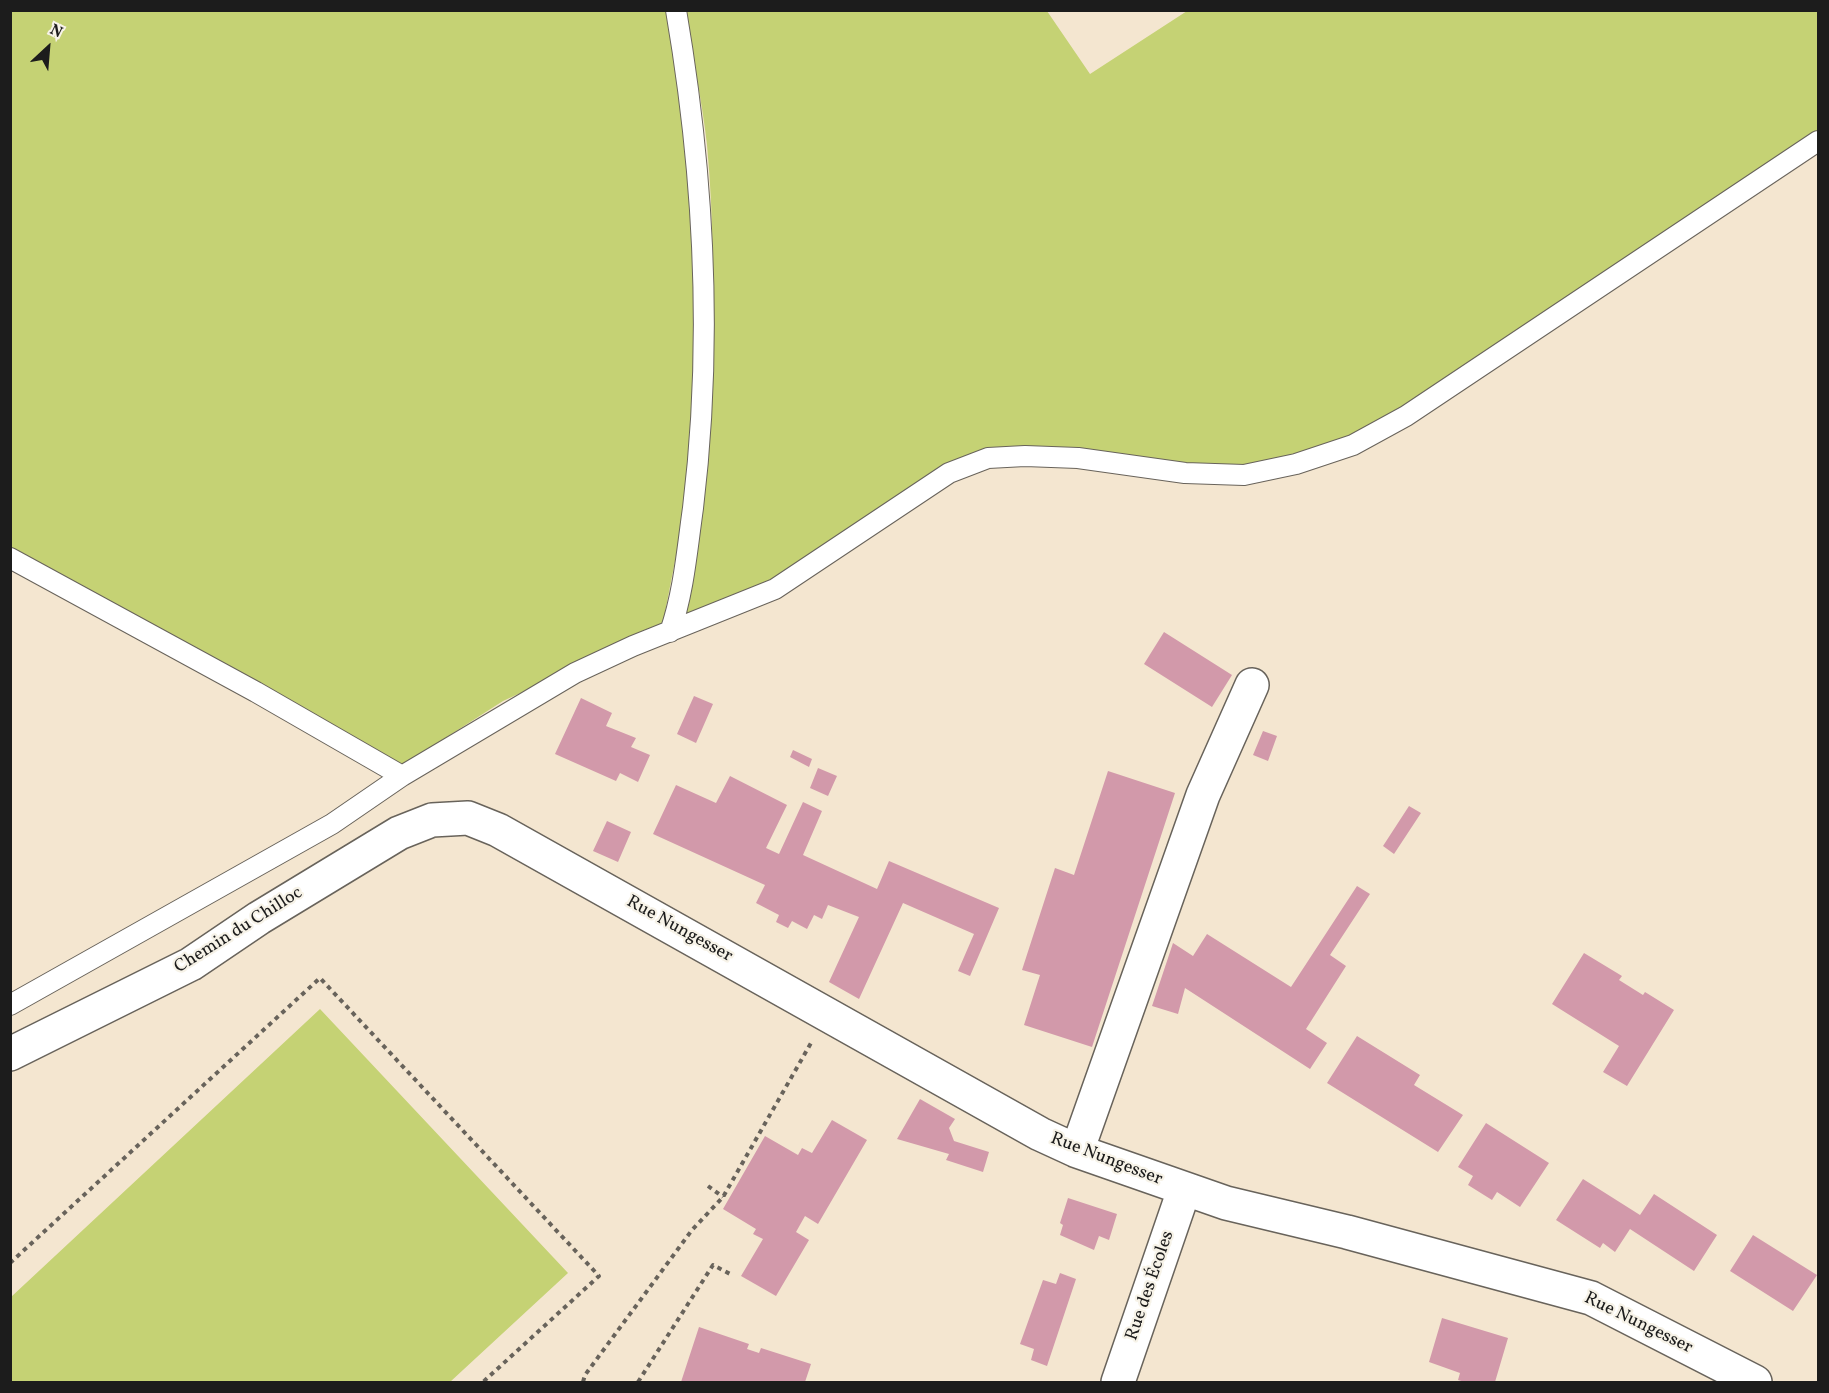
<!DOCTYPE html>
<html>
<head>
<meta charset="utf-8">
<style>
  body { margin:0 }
  #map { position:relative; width:1829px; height:1393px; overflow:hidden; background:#f4e6d0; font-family:Vollkorn,serif }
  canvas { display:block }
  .frame { position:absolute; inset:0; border:12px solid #1c1c1c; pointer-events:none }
  .north { position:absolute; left:18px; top:18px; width:60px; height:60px; -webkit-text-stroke:4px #f7f3e8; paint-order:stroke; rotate:26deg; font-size:16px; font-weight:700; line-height:24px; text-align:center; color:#1c1c1c }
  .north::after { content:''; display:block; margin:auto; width:21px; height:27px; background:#1c1c1c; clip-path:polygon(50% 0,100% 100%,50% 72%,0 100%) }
</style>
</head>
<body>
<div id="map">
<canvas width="1829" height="1393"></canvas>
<div class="frame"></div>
<div class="north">N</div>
</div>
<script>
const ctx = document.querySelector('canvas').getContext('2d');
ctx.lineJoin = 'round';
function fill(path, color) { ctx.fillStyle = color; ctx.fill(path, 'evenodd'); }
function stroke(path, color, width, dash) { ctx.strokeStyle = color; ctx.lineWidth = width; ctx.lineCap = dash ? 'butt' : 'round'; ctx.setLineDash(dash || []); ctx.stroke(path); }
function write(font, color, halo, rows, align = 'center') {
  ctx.font = font + ' Vollkorn,serif'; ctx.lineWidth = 4.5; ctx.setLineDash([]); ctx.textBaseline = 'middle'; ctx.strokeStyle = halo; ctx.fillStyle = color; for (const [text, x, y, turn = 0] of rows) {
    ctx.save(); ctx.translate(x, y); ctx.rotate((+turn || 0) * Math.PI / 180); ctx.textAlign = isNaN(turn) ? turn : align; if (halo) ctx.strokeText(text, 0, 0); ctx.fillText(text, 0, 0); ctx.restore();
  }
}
fill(new Path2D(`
  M11,11H668L684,114L695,277L694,373L686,504L662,628L503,701L400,767L11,552Z
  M685,11H1047L1090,74L1187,11H1818V133L1373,426L1325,449L1269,464L1226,468L966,459L894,497L770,584L686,621C704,464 722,303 707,145C702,100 692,55 685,11Z
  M320,1009L568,1273L450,1382H11V1297Z`), '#c5d274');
fill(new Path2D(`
  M1164,632L1232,675L1212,707L1144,664Z
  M694,696L713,704L696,743L677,734Z
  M581,698L612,713L606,726L636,738L631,747L650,755L638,782L620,773L616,781L555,754Z
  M1263,731L1277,736L1268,761L1253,755Z
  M793,750L812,759L809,767L790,757Z
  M818,768L837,776L828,796L810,788Z
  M1108,771L1175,793L1092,1047L1024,1025L1040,975L1022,970L1055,868L1074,875Z
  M730,776L787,805L766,848L779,854L803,802L822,811L803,855L877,889L889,861L999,908L970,976L958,971L974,934L903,903L859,999L829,982L859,917L828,905L822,919L814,915L807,929L792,921L788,928L776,922L779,915L756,903L765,885L653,834L676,785L716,803Z
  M1409,806L1421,813L1394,854L1383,846Z
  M607,821L631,832L618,862L593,851Z
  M1357,886L1370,894L1330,955L1346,966L1306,1029L1327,1043L1310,1069L1185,988L1178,1014L1152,1006L1173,943L1193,956L1207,934L1291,987Z
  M1584,953L1622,976L1619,980L1643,995L1645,992L1674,1010L1627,1086L1603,1072L1619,1046L1552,1004Z
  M1357,1036L1420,1075L1414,1085L1463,1115L1438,1152L1327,1083Z
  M920,1099L955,1119L949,1128L954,1141L989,1152L983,1172L946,1160L949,1154L897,1139Z
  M832,1120L867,1140L818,1224L805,1216L796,1232L809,1240L776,1296L741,1276L763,1239L753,1234L756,1229L723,1209L765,1136L798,1155L802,1148L812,1153Z
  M1486,1123L1549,1163L1520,1207L1497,1192L1492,1200L1468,1185L1473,1176L1458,1167Z
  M1583,1179L1640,1215L1654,1194L1717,1235L1694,1271L1630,1229L1615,1252L1603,1243L1600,1248L1556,1220Z
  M1068,1198L1117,1214L1109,1240L1099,1236L1094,1250L1060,1235L1063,1225L1060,1223Z
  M1753,1235L1817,1275L1793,1311L1730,1271Z
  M1060,1273L1076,1279L1047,1366L1031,1360L1034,1349L1020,1344L1043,1280L1056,1284Z
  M1442,1318L1508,1338L1495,1382H1465L1458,1380L1460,1373L1429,1362Z
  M699,1327L749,1344L747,1349L759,1353L761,1348L811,1364L805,1382H681Z`), '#d299aa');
const service = new Path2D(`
  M10,558L256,692L402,776
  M670,632C684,591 687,550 693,508C713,343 704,174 676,10
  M10,1005L332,824L402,776L575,673L633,646L775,589L949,473L988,458L1025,456L1078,458L1185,473L1244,475L1296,464L1353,445L1406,416L1818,141`);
const minor = new Path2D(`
  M10,1054L191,964L259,918L399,833L432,820L468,818L498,830L1040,1134L1077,1151L1226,1203L1347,1232L1591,1298L1755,1382
  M1077,1151L1203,795L1252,685
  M1118,1382L1184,1190`);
stroke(service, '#68635b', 22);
stroke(minor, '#68635b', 36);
stroke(new Path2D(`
  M708,1186L723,1197
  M10,1263L320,978L599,1276L483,1382
  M583,1382L585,1375L692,1230L723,1197L811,1043
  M638,1382L713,1265L732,1275`), '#68635b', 4, [4.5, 4.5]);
stroke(service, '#fff', 20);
stroke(minor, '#fff', 33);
write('18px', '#1c1c1c', '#f7f3e8', [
  ["Rue Nungesser",679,930,29],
  ["Chemin du Chilloc",239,931,-32],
  ["Rue Nungesser",1106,1160,21],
  ["Rue des Écoles",1151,1286,-71],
  ["Rue Nungesser",1638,1324,26]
]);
</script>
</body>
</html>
